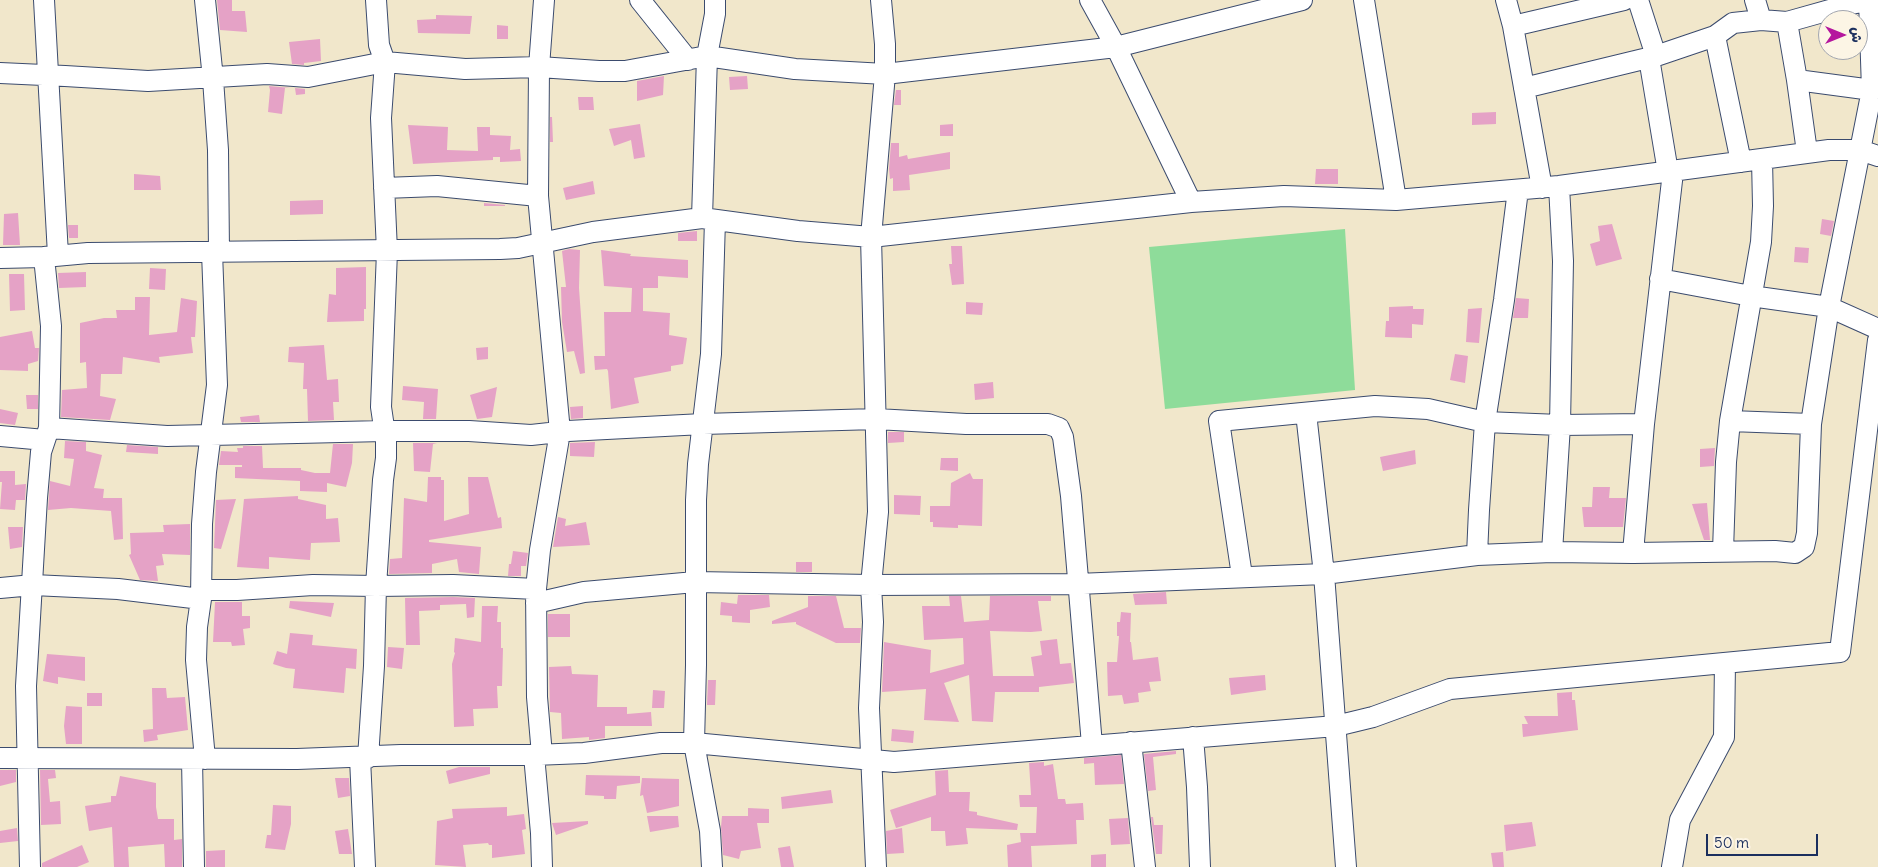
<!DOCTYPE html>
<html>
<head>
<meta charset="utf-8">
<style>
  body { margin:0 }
  #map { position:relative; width:1878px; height:867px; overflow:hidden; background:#f1e7cb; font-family:Delius,"Playpen Sans Arabic",sans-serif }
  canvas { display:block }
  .north { position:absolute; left:1818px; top:10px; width:50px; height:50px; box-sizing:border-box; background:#fcf5e5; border:1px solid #a2a6af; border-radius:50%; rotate:90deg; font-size:14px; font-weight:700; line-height:20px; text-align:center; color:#1b2f5e }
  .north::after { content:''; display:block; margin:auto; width:18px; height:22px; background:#b5179e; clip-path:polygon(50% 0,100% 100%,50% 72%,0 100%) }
  .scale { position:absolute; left:1706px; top:834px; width:112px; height:22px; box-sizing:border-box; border:2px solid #1b2f5e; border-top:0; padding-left:6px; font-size:15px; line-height:18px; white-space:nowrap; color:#1b2f5e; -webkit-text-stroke:4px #fcf5e5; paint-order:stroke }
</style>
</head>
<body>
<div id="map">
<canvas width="1878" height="867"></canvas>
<div class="north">ش</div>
<div class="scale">50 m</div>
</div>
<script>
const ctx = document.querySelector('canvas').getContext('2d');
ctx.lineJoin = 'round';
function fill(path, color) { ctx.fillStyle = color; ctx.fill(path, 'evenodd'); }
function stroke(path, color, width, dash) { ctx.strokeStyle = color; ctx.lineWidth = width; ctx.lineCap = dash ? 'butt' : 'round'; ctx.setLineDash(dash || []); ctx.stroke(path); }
fill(new Path2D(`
  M1345,229L1355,390L1165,409L1149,247Z`), '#8edc9a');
fill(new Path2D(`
  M217,0H232V11H245L247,32L220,30Z
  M436,15L472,16L470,34L418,33L417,20L436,19Z
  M497,25L508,26V39H497Z
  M320,39L321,61L304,63V65L292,64L289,42Z
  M664,76L663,95L637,101V81Z
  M747,76L748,89L730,90L729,77Z
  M269,86L291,88H285L282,114L268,112L270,90Z
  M295,88L305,89V94L296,95Z
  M896,90H901V105H894Z
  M578,97H593L594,110H579Z
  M1496,112V124L1472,125V113Z
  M550,117H552L553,142H550Z
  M640,124L645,157L634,159L631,140L614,146L609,129Z
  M953,124V136H940V125Z
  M408,125L448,127L447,150L478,151L477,127H490V135L511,136L510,150L520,149L521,161L500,162V157H493V160L413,164Z
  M891,143H899V157L907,155L908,159L950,152V169L909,175L910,190L893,191V178L890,179L889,169Z
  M1316,169H1338V184H1315Z
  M134,174L160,176L161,190H134Z
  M593,181L595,194L566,200L563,188Z
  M323,200V214L290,215V201Z
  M484,203L505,205V206H484Z
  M18,213L20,245H3L4,214Z
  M1822,219L1834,221L1831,236L1820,234Z
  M1612,224L1622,259L1596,266L1590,244L1600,241L1598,226Z
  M68,225H78V238H69Z
  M697,231V241H678V233Z
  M951,246H962L964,284L952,285L949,264H952Z
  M1795,247L1809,248L1808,263L1794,262Z
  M569,249L580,250L579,288L585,373L580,374L574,351L567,352L562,322L561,287H566L562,251Z
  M601,250L631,254L630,256L688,260V278L658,276V288H643V311L670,313L669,335L687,338L683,364L671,366V371L634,378L639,403L611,409L608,371L607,369L595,370L594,356H605L604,312H631L632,288L604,286Z
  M366,267V309H364V321L327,322L329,294L336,295V268Z
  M150,268L166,269L165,290L149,289Z
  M86,272V287L59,288L58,273Z
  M9,274H24L25,310L10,311Z
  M135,297H150L149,335L177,332L181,298L197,301L195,337H191L193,353L159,357L160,363L123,357L122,374H101L100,396L116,399L110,420L61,417L62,390L87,388L86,362L80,363V323L104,318H117L116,310H135Z
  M1516,298L1529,299L1528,318H1513Z
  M966,302L983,303L982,315L966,314Z
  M1413,306V309H1424L1423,325L1412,324V338L1385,337L1386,321H1389V307Z
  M1482,308L1479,343L1466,342L1468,309Z
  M32,331L35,348H39L38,361L28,364V371L0,370V337Z
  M324,345L327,380L338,379L339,402H333L334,420L308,421L307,389H303L304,363L288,362L289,347Z
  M488,347V359L477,360L476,348Z
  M1455,354L1468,356L1465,383L1450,380Z
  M993,382L994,398L975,400L974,384Z
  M403,386L438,389L436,419H423L424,402L402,400Z
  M497,387L492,417L477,419L470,395Z
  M26,395H38V409H27Z
  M583,406V418L571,419L570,407Z
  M0,409L18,413L15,425L0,423Z
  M259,415L260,422H241L240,417Z
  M888,432H904V442L888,443Z
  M65,441L86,442V451L102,455L94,488L104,489L103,498H122L123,539L114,540L111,511L71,508L48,510L50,481L70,486L74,459L64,458Z
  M595,442L594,457L570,456V443Z
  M413,443H437L433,444L430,472L414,471Z
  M333,444H353L352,463L346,487L327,483V492L300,491V481L235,478V467H242V465H219L221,451L238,452L237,448H243V446H262L263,468H301V470L315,473H330Z
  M127,445L158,447V454L126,452Z
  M1715,448L1714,466L1700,467V449Z
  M1415,450L1416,464L1383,471L1380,457Z
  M941,458H958V471L940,470Z
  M0,471H15V485L26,484L25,500H16L15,510L0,509L2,482H0Z
  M970,473L973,479H983L982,526L958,525V528L933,527V522H930V506H950L951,483Z
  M428,477H441V480H444V521L469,514L468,477H488L498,518L501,517L502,528L429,540V542L481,547L479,574L459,572L457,559L432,564V573L389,574L390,559L402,558L404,498L427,502Z
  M1593,487H1610L1609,498H1626L1623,527H1584L1582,507H1592Z
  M894,495L921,496L920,515L894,514Z
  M298,496V499L326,505V519L338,518L340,542L311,543L310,560L269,557V569L237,567L244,499Z
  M236,499L221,549L214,548L216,500Z
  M1707,503L1710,540H1704L1692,504Z
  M558,517L566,519L565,526L586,522L590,545L553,547Z
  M190,524V555L162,554L164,565L156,566L158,581L140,580L129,555L131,554L130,533L164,532L163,525Z
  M8,527H23L22,547L10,549Z
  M513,551L528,553L526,566H521V576H508L509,564H511Z
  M796,562H812V572H796Z
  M1166,592L1167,604L1135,605L1133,594Z
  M738,595H769L770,607L750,610V623L732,622V616L720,615L721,602L737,604Z
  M808,596H836L844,628H861L860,643H836L796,624V622L772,624V621L808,607Z
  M949,596H961L964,622L989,620L990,596H1051V601H1038L1042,631L1031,632L990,631L993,676H1034L1031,657L1042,655L1040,641L1057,639L1060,664L1071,663L1074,683L1039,687V692H995L993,722L972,721L969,675L944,683L959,722L924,720L926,689L882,692L884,642L931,650L930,673L964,664L963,638L924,640L922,606H950Z
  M453,597L475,598L474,617L467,618L466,604L440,605V610L419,611L420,645H406L405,598Z
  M290,601L334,603L331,617L289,608Z
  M215,602H242V616H250V628L243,629L245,645L232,646L231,642H213Z
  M482,606H498L497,622H501V648H503L502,686H497L498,708L473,709L474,726L454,727L452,664L455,653L454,652L455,638L481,642Z
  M1121,612L1131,613L1130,642H1131L1133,660L1158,657L1161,681L1149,682L1151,691L1138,693L1139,702L1124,704L1122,695L1108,696L1107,662H1117L1119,636H1117V622H1120Z
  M548,614H570V637H548Z
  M290,633L313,635L312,645L357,649L356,669L346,668L344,693L293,688L295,669L286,668L273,664L277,651L287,654Z
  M388,647L404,648L402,669L387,667Z
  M47,654L85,657V681L58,677V684L43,681Z
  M571,666L572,674L598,675L597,707H627V714L651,712L652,726H605V738L589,740V737L562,739L561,713L550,712L549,667Z
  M1265,675L1266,690L1231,695L1229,678Z
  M708,680H716L715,705H707Z
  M152,688H166L167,698L185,697L188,730L157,735L158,740L144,742L143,730L153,729Z
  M653,690L665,691L664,708H652Z
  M1572,692V700H1575L1578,730L1523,737L1522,724H1528L1524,716H1558L1557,693Z
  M87,693H102V706H87Z
  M66,706L82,707V744H66L64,726Z
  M892,729L914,731L913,743L891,741Z
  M1176,751V754L1153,757L1156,790L1148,791L1144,754Z
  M1121,755L1124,784L1095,785L1094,763L1084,764V758Z
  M1044,762V766L1053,764L1058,799H1065L1066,804L1083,803L1084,820H1076L1077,844L1031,846L1032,867H1008L1007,845L1021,842L1020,833H1036L1037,807H1020L1019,795H1031L1029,763Z
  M459,767H490V774L449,784L446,771Z
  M0,770H16V782L0,786Z
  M40,770H55L56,778L48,779L50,802L60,801L61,824L41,825Z
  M948,770L949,792H970L969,811L977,812V815L1018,824L1017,830L966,828L968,844L946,846L945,831H931V817L896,828L890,810L936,795L935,771Z
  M586,775L640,776V783L617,786L616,799H604V796L585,795Z
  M120,776L156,783V807L158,819H174V840L182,839V867H165L164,844L128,847L129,867H114L112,827L89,831L85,806L111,802V796H116Z
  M335,778H349L350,796L338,798Z
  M642,778L679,779V806L647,813L643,795L640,796Z
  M831,790L833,803L782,809L781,797Z
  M273,805L291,806V824L285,850L265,848L267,835H271Z
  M507,807V816L524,814L526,829L522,830L525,854L492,858V845H489L488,843L463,845L466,867L435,865L437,821L453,818L452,809Z
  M748,808L769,809V823H757L761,848L741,851L739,859L723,855L721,827L722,816H748Z
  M647,816H678L679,827L650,832Z
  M1151,817H1153L1154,825H1163L1162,854H1156Z
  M1128,818L1130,844L1111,845L1109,819Z
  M588,821V824L556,835L552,823Z
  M1532,822L1536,846L1506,851L1504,825Z
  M17,828L18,841L0,843V831Z
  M902,828L904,853L887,854L886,831Z
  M348,829L352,854H339L335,831Z
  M82,845L89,862L77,867H42V863Z
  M790,846L794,867H781L778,848Z
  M225,850V867H206V851Z
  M1503,852L1504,867H1493L1491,853Z
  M1106,854V867H1091V855Z`), '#e5a2c6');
const minor = new Path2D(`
  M44,0L58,255
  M205,0L213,79L218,150L219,252
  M640,0L688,60
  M1090,0L1116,47L1191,202
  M1364,0L1396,200
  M1506,0L1513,26L1542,188
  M1638,0L1656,56
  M1755,0L1761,20
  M1787,22L1797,80L1807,152
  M1513,26L1624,0
  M1715,36L1741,162
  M1649,58L1668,172
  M0,73L65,76L148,81L267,74L308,77L385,62L465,69L539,67L599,71H625L707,56L795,69L885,74L1116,47L1302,0
  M1797,80L1872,90
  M1524,88L1656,56L1715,36L1733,23L1761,20L1787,22L1851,4L1873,0
  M384,188L437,186L538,196
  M702,218L707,56L715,14V0
  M0,258L44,257L88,253L500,249L518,248L593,232L702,218L798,231L871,237L1191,202L1284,196L1396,200L1559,186L1829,150H1860L1878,156
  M1660,279L1751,296L1829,307L1878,329
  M1306,413L1324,574L1346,867
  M1730,421L1811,424
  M49,428L167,436L384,431H469L531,435L568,431L703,424L876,419L966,424H1048L1059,428L1063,437L1071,496L1092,745
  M0,436L45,440
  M1723,551L1726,462L1730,421L1761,242L1763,206L1762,159
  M1552,552L1560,425L1563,261L1559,186
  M1633,553L1644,424L1673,172
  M1477,555L1479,510L1485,422L1504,300L1518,190
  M1242,576L1219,421L1375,406L1428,409L1485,422L1560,425L1644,424
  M0,588L33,585L118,589L201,599
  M201,590H237L313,585L376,586L453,585L536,589
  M536,603L584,592L695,582L871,585L1077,584L1324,574L1477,555L1552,552L1633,553L1775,551L1795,553L1804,547L1807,533L1811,424L1829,307L1872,90L1869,0
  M1193,737L1197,787L1200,867
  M1131,742L1145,867
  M534,755L541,833L542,867
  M542,755L537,697L536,589L540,550L560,432L538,196L539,67L544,0
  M0,758L297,759L401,755H534L584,753L661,743H694L894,762L1336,726L1373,717L1450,689L1840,652L1878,340
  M360,758L365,867
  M368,758L374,666L376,586L383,480L386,458V441L381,407L387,251L381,118L385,62L379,45L376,0
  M192,759L194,867
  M205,759L196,660L197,627L201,599L202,524L206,472L217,385L212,252
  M30,867L26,686L37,498L41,452L49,428L51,326L44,257
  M712,867L710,831L694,743L696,665V500L698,464L711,354L715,220
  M876,867L869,708L873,622L871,585L878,512L871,237L885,74V44L881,0
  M1672,867L1680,820L1724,737L1725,663`);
stroke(minor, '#3b4b6e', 22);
stroke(minor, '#fff', 20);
</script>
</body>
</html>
